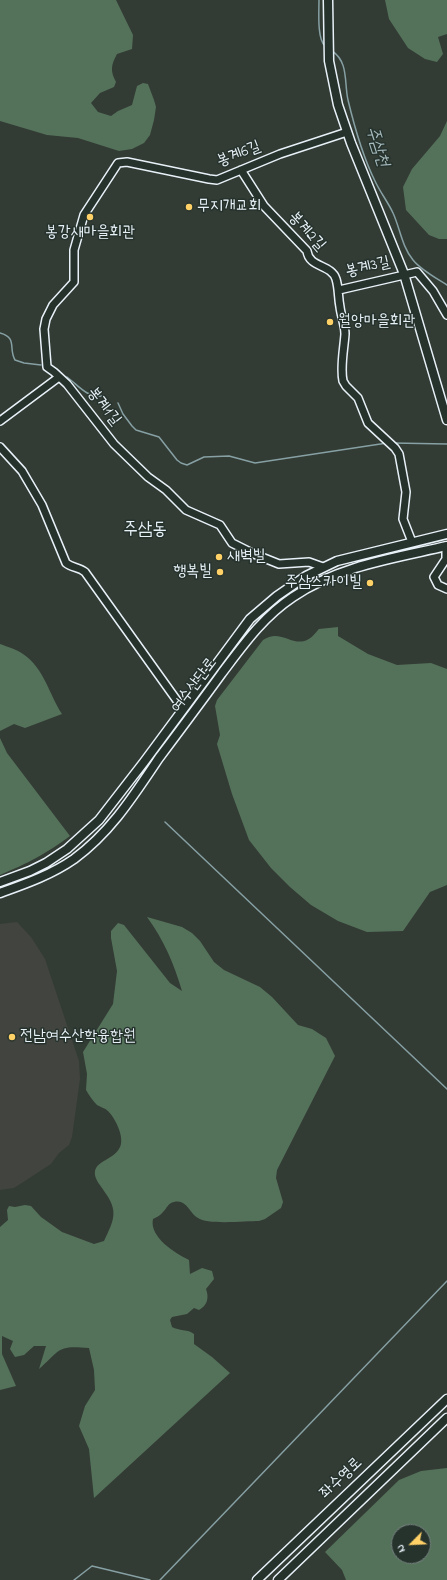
<!DOCTYPE html>
<html>
<head>
<meta charset="utf-8">
<style>
  body { margin:0 }
  #map { position:relative; width:447px; height:1580px; overflow:hidden; background:#333b35; font-family:"Indie Flower",sans-serif }
  canvas { display:block }
  .north { position:absolute; left:391px; top:1524px; width:40px; height:40px; box-sizing:border-box; background:#26332d; border:1px solid #747f7e; border-radius:50%; rotate:246deg; font-size:11px; font-weight:700; line-height:16px; text-align:center; color:#e8f1f8 }
  .north::after { content:''; display:block; margin:auto; width:14px; height:18px; background:#ffd166; clip-path:polygon(50% 0,100% 100%,50% 72%,0 100%) }
</style>
</head>
<body>
<div id="map">
<canvas width="447" height="1580"></canvas>
<div class="north">N</div>
</div>
<script>
const ctx = document.querySelector('canvas').getContext('2d');
ctx.lineJoin = 'round';
function fill(path, color) { ctx.fillStyle = color; ctx.fill(path, 'evenodd'); }
function stroke(path, color, width, dash) { ctx.strokeStyle = color; ctx.lineWidth = width; ctx.lineCap = dash ? 'butt' : 'round'; ctx.setLineDash(dash || []); ctx.stroke(path); }
function write(font, color, halo, rows, align = 'center') {
  ctx.font = font + ' "Indie Flower","Poor Story",sans-serif'; ctx.lineWidth = 3; ctx.setLineDash([]); ctx.textBaseline = 'middle'; ctx.strokeStyle = halo; ctx.fillStyle = color; for (const [text, x, y, turn = 0] of rows) {
    ctx.save(); ctx.translate(x, y); ctx.rotate((+turn || 0) * Math.PI / 180); ctx.textAlign = isNaN(turn) ? turn : align; if (halo) ctx.strokeText(text, 0, 0); ctx.fillText(text, 0, 0); ctx.restore();
  }
}
fill(new Path2D(`
  M17,922L31,937L45,959L79,1061L80,1079L72,1137L69,1145L59,1153L51,1164L14,1188L0,1190V924Z`), '#42443f');
fill(new Path2D(`
  M0,0H116L133,35L132,49L117,54C111,65 110,71 116,82L114,87L100,93L91,103L98,112L111,116L118,111L132,105L137,86L143,83L148,84L154,100L156,107L154,120L150,135L144,143L132,149L119,151L78,138L47,135L0,121Z
  M385,0H447V34L438,37L443,54L437,62L425,59L408,48L389,19Z
  M447,121V239H439L429,235L406,210L403,187L412,169L440,136Z
  M338,627V636L368,654L397,665L431,663L447,669V885L430,892L403,931L367,932L338,921L311,905L290,887L271,868L249,840L232,794L217,744L220,735L215,706L217,700L263,640C280,628 292,647 307,640C312,638 315,633 319,629Z
  M0,644C8,647 16,649 23,654C44,668 49,694 62,714L25,728L14,724L0,731Z
  M0,738L7,753L70,836C46,854 28,863 0,875Z
  M147,917L182,927L192,933L200,941L214,962L224,970L260,987L272,997L298,1025L312,1029L326,1038L335,1056L277,1170L276,1178L283,1202L281,1208L265,1219L259,1221C246,1221 207,1225 198,1218C189,1213 187,1199 174,1202C168,1203 167,1208 163,1212C161,1215 157,1217 153,1219C149,1237 175,1253 189,1260L190,1274L202,1268L212,1271L214,1279L206,1289C209,1297 208,1305 199,1310L194,1308L187,1314L172,1317L170,1320L172,1327C179,1331 188,1329 194,1334V1344L212,1357L230,1373L94,1498L89,1449L79,1426L85,1406L95,1390L94,1370L89,1348C56,1345 61,1350 39,1369L46,1346H34L24,1355L15,1357L10,1349L13,1341L2,1336V1354L16,1386L0,1390V1227L8,1220L7,1210L9,1206L15,1207L25,1205L31,1206L41,1217L62,1232L94,1244L104,1241C114,1220 119,1211 104,1191C101,1186 96,1181 95,1175C93,1159 117,1161 121,1144C123,1134 115,1118 108,1111C105,1108 100,1107 97,1105C93,1101 89,1095 86,1090L87,1074L83,1052L113,1004L117,971L111,938V931L118,923L124,925L170,983L182,991C174,964 164,940 147,917Z
  M447,1468V1580H346L342,1570L325,1552L399,1480L421,1471ZM399,1532H423V1556H399Z`), '#54725a');
stroke(new Path2D(`
  M319,0C319,12 317,39 325,46
  M332,51C349,62 344,83 348,100C354,125 364,159 375,181C380,192 388,202 393,213C400,228 402,247 413,260C421,270 436,278 447,285
  M0,333C18,338 8,348 15,360L24,363L41,365
  M67,377C78,385 87,398 102,396
  M118,403L123,414L132,426L136,430L159,437L177,460L181,463L187,465L204,457L229,456L255,463L387,443
  M393,443L447,444
  M165,822L447,1089
  M74,1580L92,1566L150,1580
  M160,1580L447,1281`), '#86a0a3', 1.5);
const minor = new Path2D(`
  M241,170L264,206L307,251C309,268 331,264 336,279C339,289 338,297 340,307C341,316 345,325 345,334C344,349 340,367 343,381L346,386L358,398L368,423L395,448L399,454L406,492L403,519L412,542
  M339,290L417,272L433,291L447,315
  M0,421L59,377
  M0,447L22,471L42,505L66,563C72,568 79,567 85,572L183,709
  M446,546V559L434,577L438,585L447,589
  M323,567L309,562L279,564L254,554L232,543L220,525L186,510L166,490L148,477L114,444L67,384L54,372L47,367L44,329L46,319L53,305L74,282V250L84,215L118,163L127,162L209,179L217,180L280,154L347,132`);
const tertiary = new Path2D(`
  M328,0L329,61L338,105L351,143L404,274L447,420
  M0,882L30,871L46,863L67,849L99,820L144,762L250,619L277,596L306,576L337,561L447,534
  M0,893C25,884 51,875 74,859C111,832 134,795 159,758C180,730 201,702 222,673C244,644 263,617 293,597C338,566 395,558 447,546
  M257,1580L447,1399
  M278,1580L447,1418`);
stroke(minor, '#e8f1f8', 10);
stroke(tertiary, '#e8f1f8', 11);
stroke(minor, '#26332d', 7);
stroke(tertiary, '#26332d', 8);
for (const [x, y, r, color] of [
  [189,207,4,"#ffd166"],
  [90,217,4,"#ffd166"],
  [330,322,4,"#ffd166"],
  [219,557,4,"#ffd166"],
  [220,572,4,"#ffd166"],
  [370,583,4,"#ffd166"],
  [12,1037,4,"#ffd166"]
]) { const dot = new Path2D(); dot.arc(x, y, r, 0, 2 * Math.PI); ctx.fillStyle = color; ctx.fill(dot); stroke(dot, '#26332d', 1.5); }
write('16px', '#e8f1f8', '#26332d', [
  ["봉계6길",239,155,-21],
  ["봉계2길",306,232,48],
  ["봉계3길",368,268,-13],
  ["봉계1길",103,407,52],
  ["여수산단로",195,686,-53],
  ["좌수영로",342,1479,-44]
]);
write('16px', '#e8f1f8', '#26332d', [
  ["무지개교회",197,207],
  ["봉강새마을회관",90,233,"center"],
  ["월앙마을회관",338,322],
  ["새벽빌",227,557],
  ["행복빌",212,572,"right"],
  ["주삼스카이빌",362,583,"right"],
  ["전남여수산학융합원",20,1037]
], 'left');
write('italic 17px', '#a7bbbf', '#26332d', [
  ["주삼천",376,147,72]
]);
write('18px', '#e8f1f8', '#26332d', [
  ["주삼동",145,531]
]);
</script>
</body>
</html>
